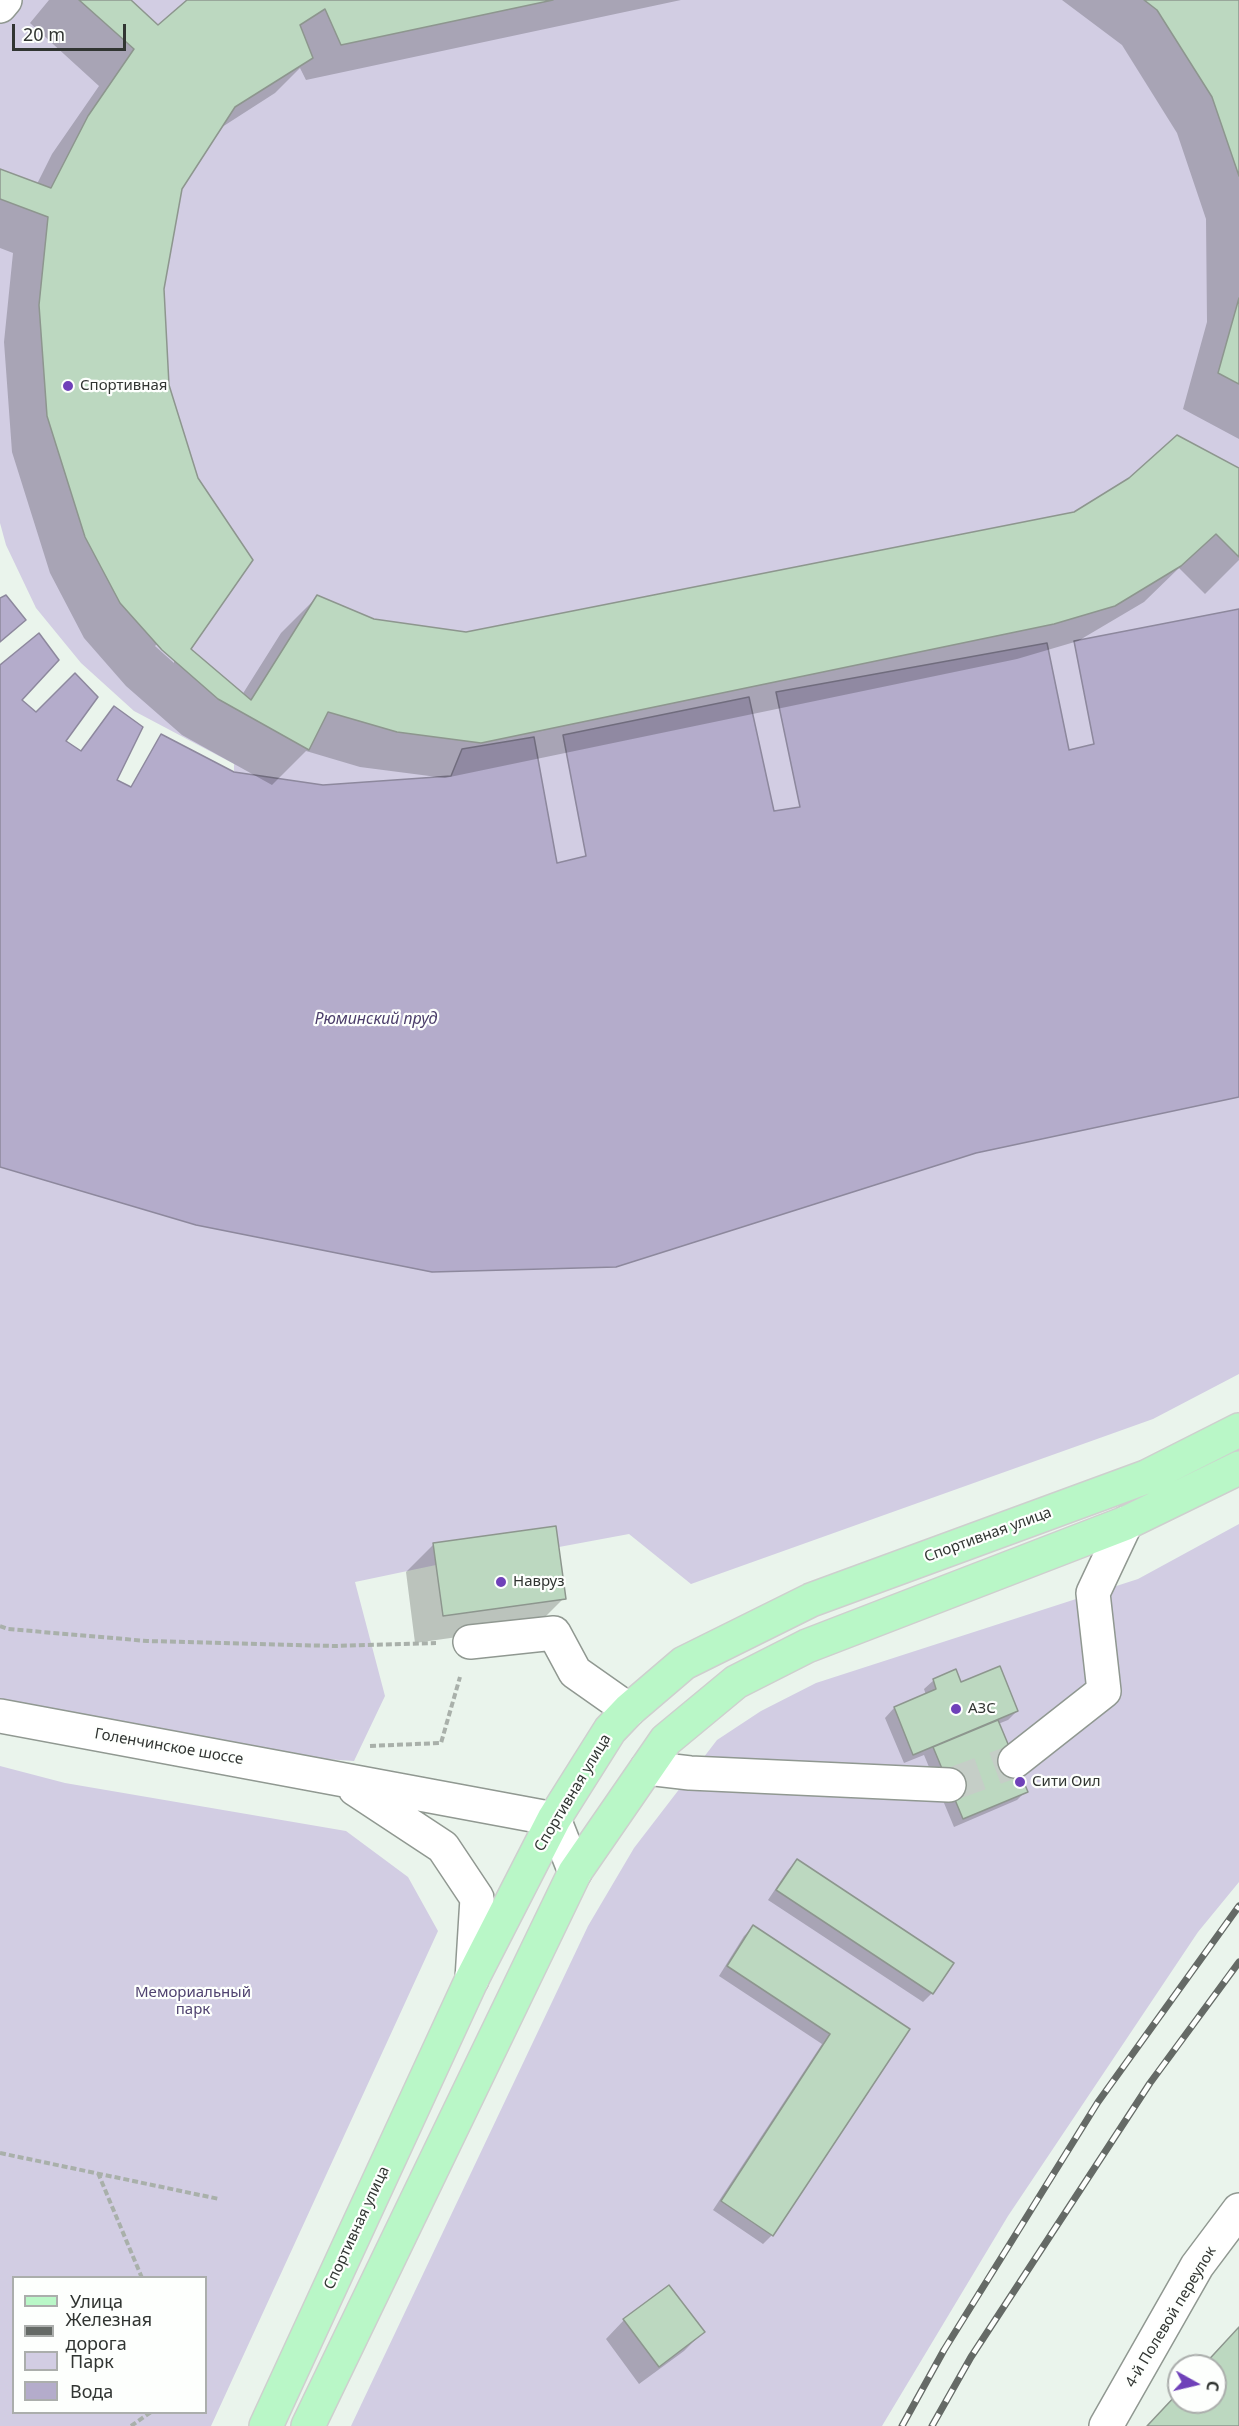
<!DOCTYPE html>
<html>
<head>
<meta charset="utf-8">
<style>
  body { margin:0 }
  #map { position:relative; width:1239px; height:2426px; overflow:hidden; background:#eaf4ec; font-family:"Noto Sans",sans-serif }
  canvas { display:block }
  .legend { position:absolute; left:12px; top:2276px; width:195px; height:138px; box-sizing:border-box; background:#fdfffd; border:2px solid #abaeac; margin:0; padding:8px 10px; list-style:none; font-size:18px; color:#313532 }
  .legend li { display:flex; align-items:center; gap:12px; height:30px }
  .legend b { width:30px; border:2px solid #abaeac }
  .north { position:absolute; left:1167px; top:2354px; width:60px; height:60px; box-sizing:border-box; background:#fdfffd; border:2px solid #abaeac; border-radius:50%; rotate:98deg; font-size:16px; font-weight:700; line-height:24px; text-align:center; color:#313532 }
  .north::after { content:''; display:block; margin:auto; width:21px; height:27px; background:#6f41b9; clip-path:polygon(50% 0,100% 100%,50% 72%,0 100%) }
  .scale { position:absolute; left:12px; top:24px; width:114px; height:27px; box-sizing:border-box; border:3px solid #313532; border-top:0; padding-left:8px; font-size:18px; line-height:21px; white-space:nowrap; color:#313532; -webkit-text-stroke:4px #fdfffd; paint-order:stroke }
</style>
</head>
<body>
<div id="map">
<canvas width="1239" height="2426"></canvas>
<ul class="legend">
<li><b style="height:8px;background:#b9f7c7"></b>Улица</li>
<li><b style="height:8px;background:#656a66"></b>Железная дорога</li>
<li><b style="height:16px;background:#d2cde3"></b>Парк</li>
<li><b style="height:16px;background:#b4accb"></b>Вода</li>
</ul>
<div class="north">С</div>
<div class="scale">20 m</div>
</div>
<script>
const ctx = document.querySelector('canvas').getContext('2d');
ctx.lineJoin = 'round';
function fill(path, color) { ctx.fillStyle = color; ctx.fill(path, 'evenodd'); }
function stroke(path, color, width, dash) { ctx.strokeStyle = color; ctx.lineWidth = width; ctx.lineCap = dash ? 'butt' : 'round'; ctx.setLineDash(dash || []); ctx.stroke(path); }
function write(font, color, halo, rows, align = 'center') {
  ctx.font = font + ' "Noto Sans",sans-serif'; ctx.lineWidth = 4.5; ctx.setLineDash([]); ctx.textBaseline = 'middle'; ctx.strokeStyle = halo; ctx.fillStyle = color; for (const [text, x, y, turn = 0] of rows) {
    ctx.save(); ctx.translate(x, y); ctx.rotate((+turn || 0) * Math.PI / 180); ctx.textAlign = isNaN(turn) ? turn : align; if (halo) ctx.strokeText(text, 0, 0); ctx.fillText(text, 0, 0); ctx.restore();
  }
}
fill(new Path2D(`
  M0,0H1239V609L1074,641L1094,744L1068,751L776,693L801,807L774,812L564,734L586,856L557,863L462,749L451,776L323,785L234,772V764L134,711L81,663L36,608L6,545L0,523Z
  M1239,1097V1374L1153,1419L691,1584L629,1534L559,1547L556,1526L433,1543L436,1565L355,1582L385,1696L354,1761L182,1749L0,1716V1167L196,1225L432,1272L616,1267L976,1153Z
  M1239,1524V1882L1198,1932L1008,2216L882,2426H351L588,1926L634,1848L717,1740L761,1711L816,1683L1138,1579Z
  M0,1766L65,1783L346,1831L408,1877L438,1931L211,2426H0ZM14,2278H206V2412H14Z`), '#d2cde3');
const water = new Path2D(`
  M6,595L26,620L0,642V598Z
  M1239,609V1097L976,1153L616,1267L432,1272L196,1225L0,1167V665L39,633L59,660L22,700L36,712L75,673L98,697L66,741L81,751L114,706L143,727L117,780L131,787L161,734L234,772L323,785L451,776L462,749L534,737L557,863L586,856L563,735L749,697L774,811L800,807L776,692L1047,643L1069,750L1094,744L1074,641Z`);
fill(water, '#b4accb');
stroke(water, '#8d889d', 1.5);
fill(new Path2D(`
  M49,0H128L158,27L190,0H681L306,80L300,68L275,93L219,129L180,188L162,289L168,385L189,649L242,695L281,633L317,597L374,621L466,634L1074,513L1239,469V560L1205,594L1179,568L1144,602L1078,641L1017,659L445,778L360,767L306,751L272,785L182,735L126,686L84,638L50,573L12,452L4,342L13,253L0,248V170L37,184L52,154L99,86L30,23ZM157,644L174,659V663L155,646Z
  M1062,0H1239V439L1183,409L1207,322L1206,219L1177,133L1122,45Z
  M434,1544L564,1598L536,1626L415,1643L406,1572Z
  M934,1680L960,1684L1017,1711L1008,1720L998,1724L1026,1791L1017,1800L954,1827L924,1755L904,1763L885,1718L894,1708L926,1695L924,1689Z
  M797,1861L932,1993L923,2002L768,1900L788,1870Z
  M753,1927L908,2030L772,2235L763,2244L713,2210L822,2044L719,1976L744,1936Z
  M624,2320L703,2332L684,2351L639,2384L606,2339Z
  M1239,2327V2426H1147L1179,2391V2402H1215V2366H1202Z`), '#0003');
const building = new Path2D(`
  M79,0H131L158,25L187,0H553L341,45L325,9L300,25L313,58L235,107L182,189L164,289L169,385L198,478L253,560L191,649L251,700L317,595L374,619L466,632L1074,512L1129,478L1177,435L1239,468V557L1216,534L1181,566L1115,606L1054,624L481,743L397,732L328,712L309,750L218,699L162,650L120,603L85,537L47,416L39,305L48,217L0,199V169L51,188L88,116L134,49Z
  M1144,0H1239V176L1212,97L1157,10Z
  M1239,298V384L1218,373Z
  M556,1526L566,1599L443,1616L433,1543Z
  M1000,1666L1018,1711L913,1755L894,1707L936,1689L933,1679L956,1669L961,1682Z
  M998,1720L1028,1792L963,1819L933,1747Z
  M797,1859L954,1963L933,1994L776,1890Z
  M753,1925L910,2029L773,2236L721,2201L830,2034L727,1966Z
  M669,2285L705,2332L659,2367L623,2319Z
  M1239,2327V2426H1147L1179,2392V2402H1215V2366H1203Z`);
fill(building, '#bcd8c0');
stroke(building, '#8d968e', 1.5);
stroke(new Path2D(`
  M949,1785L1015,1761`), '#c5cec7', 33, [33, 16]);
const minor = new Path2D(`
  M0,6L5,0
  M470,1642L554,1633L575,1672L629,1710
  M0,1716L554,1819L575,1872
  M1015,1761L1104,1691L1093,1593L1126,1523
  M647,1768L690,1773L949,1785
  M355,1789L443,1847L477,1898L472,1979
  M1106,2426L1197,2266L1239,2210`);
const major = new Path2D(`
  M266,2426L472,1979L554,1819L610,1730L629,1710L684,1663L811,1600L1146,1477L1239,1430
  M308,2426L575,1872L666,1740L736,1682L807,1646L1126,1523L1239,1468`);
stroke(minor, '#909891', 36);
stroke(major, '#cecfce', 36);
stroke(new Path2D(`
  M0,1626L8,1629L147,1641L334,1646L436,1643
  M370,1746L441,1743L460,1677
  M0,2153L219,2199
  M98,2173L142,2278
  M131,2426L151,2412`), '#a9b0aa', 4, [6, 3]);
stroke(minor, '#fff', 33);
stroke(major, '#b9f7c7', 33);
const rail = new Path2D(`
  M902,2426L944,2350L1098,2102L1239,1906
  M932,2426L971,2357L1150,2083L1239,1962`);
stroke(rail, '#656a66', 7);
stroke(rail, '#fdfffd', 4.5, [14]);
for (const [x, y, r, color] of [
  [68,386,6,"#6f41b9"],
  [501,1582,6,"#6f41b9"],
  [956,1709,6,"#6f41b9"],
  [1020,1782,6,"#6f41b9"]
]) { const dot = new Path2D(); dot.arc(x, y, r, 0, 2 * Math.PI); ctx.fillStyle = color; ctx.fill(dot); stroke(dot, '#fdfffd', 2); }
write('15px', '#313532', '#fdfffd', [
  ["Спортивная",80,386],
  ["Навруз",513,1582],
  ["АЗС",968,1709],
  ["Сити Оил",1032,1782]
], 'left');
write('15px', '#313532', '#fdfffd', [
  ["Спортивная улица",988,1535,-20],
  ["Голенчинское шоссе",169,1747,10],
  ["Спортивная улица",573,1793,-59],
  ["Спортивная улица",357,2228,-65],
  ["4-й Полевой переулок",1171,2317,-59]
]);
write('15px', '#504370', '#fdfffd', [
  ["Мемориальный",193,1993],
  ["парк",193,2010]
]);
write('italic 16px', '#4c3e6b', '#fdfffd', [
  ["Рюминский пруд",376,1019]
]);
</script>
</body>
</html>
